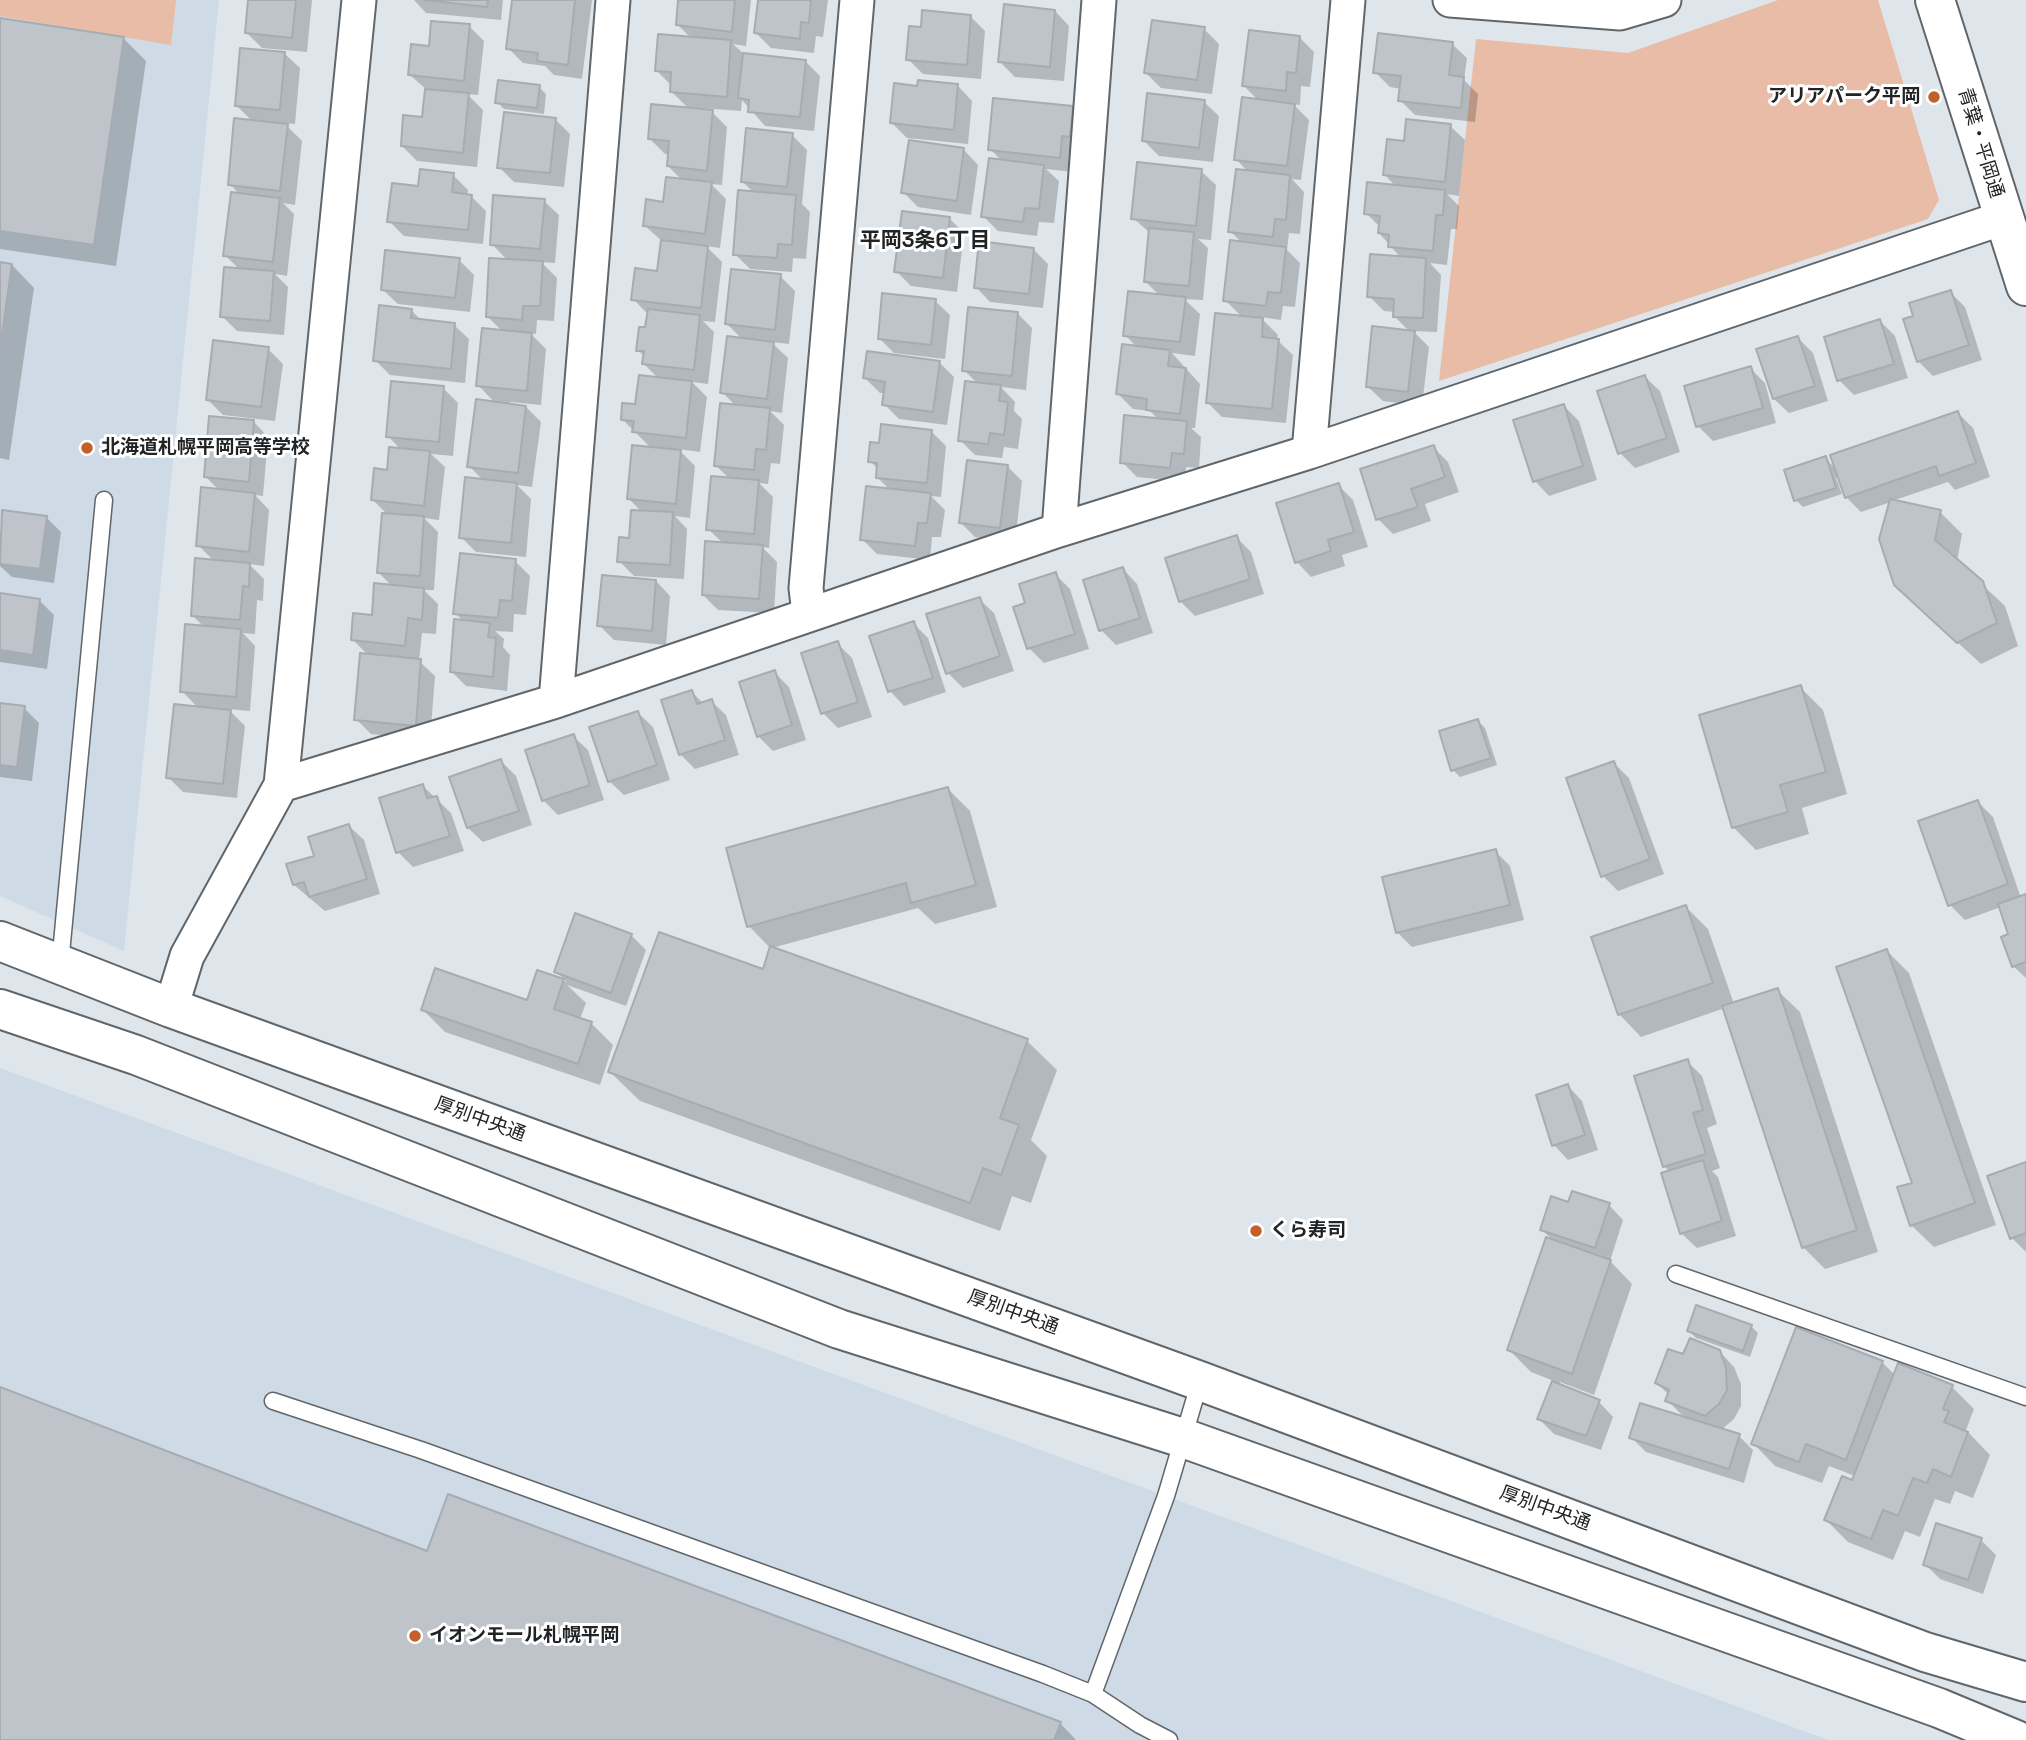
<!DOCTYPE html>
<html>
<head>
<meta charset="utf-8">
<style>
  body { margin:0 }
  canvas { display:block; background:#dfe6eb }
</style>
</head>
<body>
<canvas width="2026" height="1740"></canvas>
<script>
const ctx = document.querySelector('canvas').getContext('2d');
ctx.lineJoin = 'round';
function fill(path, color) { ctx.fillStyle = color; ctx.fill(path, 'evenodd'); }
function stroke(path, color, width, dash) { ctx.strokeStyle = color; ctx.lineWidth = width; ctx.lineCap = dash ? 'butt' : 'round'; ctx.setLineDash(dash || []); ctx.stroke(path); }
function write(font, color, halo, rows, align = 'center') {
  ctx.font = font + ' "Space Grotesk","Noto Sans JP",sans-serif'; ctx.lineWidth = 6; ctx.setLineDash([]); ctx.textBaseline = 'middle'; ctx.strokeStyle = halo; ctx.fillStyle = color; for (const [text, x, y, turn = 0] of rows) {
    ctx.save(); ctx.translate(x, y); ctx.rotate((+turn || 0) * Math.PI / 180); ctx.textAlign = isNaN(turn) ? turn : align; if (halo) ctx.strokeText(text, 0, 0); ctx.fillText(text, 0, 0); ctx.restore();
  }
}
fill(new Path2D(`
  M0,0H219L124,951L0,896Z
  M0,1068L1166,1496L1828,1740H0Z`), '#cedae5');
fill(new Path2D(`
  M0,0H176L171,45L0,16Z
  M1778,0H1878L1939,200L1928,219L1439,381L1476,39L1628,53Z`), '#e9bca8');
fill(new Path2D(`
  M250,0H312L307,52L262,48L247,33Z
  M414,0H503L501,20L426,13Z
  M514,0H592L582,79L554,75L545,66L523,63L508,48Z
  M680,0H751L746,46L733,44L744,54L805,61L820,76L814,131L765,126L742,100L741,111L701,108V111L712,112L727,127L722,185L711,184L726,199L720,248L706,246L722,262L715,322L703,321L714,332L708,384L692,382L707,397L700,452L678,449L695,466L690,518L675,516L687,529L684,579L634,576L619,561L642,512L629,499L651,448L622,419L637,406L659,379L644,364L645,357L638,350L647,329L648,314L633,299L658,273L662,241L645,226L683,181L668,166L670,154H665L650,139L690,110L672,92V86L657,71L691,38L678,25Z
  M760,0H828L823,37L816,36L814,53L771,48L756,33Z
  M1055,11L1069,26L1064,81L1015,77L1000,62Z
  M970,16L985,31L981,79L923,74L908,59L923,29Z
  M0,20L123,38L146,61L116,266L0,249Z
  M469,26L484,41L478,95L467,94L483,110L477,167L417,161L402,146L424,119L427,90L410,75L430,48Z
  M1204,29L1219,44L1212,94L1161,88L1146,73Z
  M1299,37L1314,52L1310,87L1301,86L1300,105L1293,104L1309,120L1301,180L1292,179L1304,192L1300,234L1289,233L1287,250L1300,263L1295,307L1283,306L1281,320L1260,317L1278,335L1277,340L1293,355L1286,423L1222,417L1207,402L1243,318L1225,300L1242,243L1230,231L1249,173L1236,159L1259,101L1244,86Z
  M1452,44L1467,58L1464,80L1478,94L1475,122L1415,115L1400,100L1401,89L1390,87L1375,72Z
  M285,54L300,68L295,124L284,123L302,141L295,205L283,203L294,214L287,276L275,274L288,287L284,335L237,331L222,316L240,270L225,255L240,195L230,184L253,122L236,105Z
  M958,86L972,101L968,144L907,138L892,123L918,88Z
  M539,87L546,94L544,114L504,109L497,102Z
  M1204,102L1219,116L1213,162L1159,156L1144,141Z
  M1072,108L1087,123L1074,172L1046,169L1059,181L1054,223L1039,222L1037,236L998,231L983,216L1002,161L990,149Z
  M555,119L570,134L564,187L514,182L499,167Z
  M1450,126L1465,140L1459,196L1447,194L1459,206L1457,229H1451L1447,265L1430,263L1441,275L1437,332L1413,331L1429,347L1422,406L1383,401L1368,387L1410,332L1394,316L1395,312L1384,311L1369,296L1401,258L1379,233L1380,227L1366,213L1396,187L1385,175L1406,143Z
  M792,135L807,150L802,204L810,212L806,259L793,258L792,272L750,269L735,254L754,193L743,182Z
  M964,150L978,165L971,215L918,207L903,192Z
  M1201,171L1216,185L1211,240L1198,239L1208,248L1203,300L1184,299L1200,314L1195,356L1172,353L1200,384L1195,428H1191L1201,437L1199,468L1186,467L1185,482L1137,477L1122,462L1159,420L1150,411L1133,409L1118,394L1137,347L1125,335L1160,296L1146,282L1150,233L1133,218Z
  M453,175L468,190L467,196H471L486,211L483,244L404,236L389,221L419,188Z
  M544,201L559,215L555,263L541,262L557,278L554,321L537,320L536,334L530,333L546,349L541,405L510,402V405L526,407L541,422L532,487L517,485L531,499L526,557L476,552L461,537L484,481L469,466L496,404L478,385L503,332L487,316L508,261L492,244Z
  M949,218L964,233L957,292L911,286L896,271Z
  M1033,249L1048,264L1043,308L990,302L976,287Z
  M459,260L474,275L470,312L398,304L383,290Z
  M0,264L12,265L34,288L9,460L0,458Z
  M780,276L795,291L789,344L771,342L788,358L782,413L770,411L784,425L780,464L771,463L768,484L759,483L773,497L769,548L762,547L777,562L774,613L718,610L703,595L724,544L708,529L730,479L716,466L736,406L722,392L743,340L727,324Z
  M1950,292L1965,307L1982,360L1933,376L1918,361L1915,317Z
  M935,301L950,315L945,359L894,353L879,338Z
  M411,310L422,321L454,325L469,339L465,383L390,375L375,360Z
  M1017,313L1032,328L1026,390L1001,387L1015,402L1014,411L1022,419L1018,449L1004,447L1002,458L975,455L960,440L978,384L964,370Z
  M1880,321L1895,336L1908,378L1854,395L1839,380Z
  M1798,338L1813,353L1828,401L1789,413L1774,399Z
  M268,349L283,364L275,421L223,415L208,400Z
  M939,362L954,377L947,425L899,419L884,404L885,393H880L865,378Z
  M1750,368L1765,383L1776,423L1713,441L1698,426Z
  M1645,377L1660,391L1680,452L1635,468L1620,453Z
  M443,388L458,403L453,456L431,454L445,467L439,520L424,518L438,532L434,590H424L438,604L436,634L422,633L419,661L435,676L430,740L371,734L356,719L369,656L353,640L373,617L393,587L379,573L388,515L373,500L401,450L388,436Z
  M1564,406L1579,421L1597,480L1549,496L1535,481Z
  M1958,413L1973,428L1990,477L1955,490L1948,482L1892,501L1940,512L1962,534L1957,561L2005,606L2018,646L1981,664L1919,607L1891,502L1861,512L1846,497L1840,477L1836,478L1842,494L1803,507L1796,500L1825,458L1837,470Z
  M254,422L268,437L263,496L255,495L269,510L264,566L249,564L264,579L263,601L257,600L255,634L243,633L255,646L250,711L228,709L245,726L237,798L183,792L168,777L198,708L182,691L205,628L193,616L214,561L198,545L220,491L206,477Z
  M931,431L946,446L941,497L931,496L945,510L941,537H932L930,560L877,554L862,539L891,491L877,477L878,469L870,461L880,444Z
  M1433,447L1448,462L1459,492L1425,504L1431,521L1393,534L1378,519Z
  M1007,466L1022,481L1015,542L975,537L961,523Z
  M1338,485L1353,500L1368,547L1342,555L1345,566L1311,577L1297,562Z
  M4,512L46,517L61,532L54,583L12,577L0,566V538Z
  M1236,537L1251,552L1264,594L1195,616L1180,601Z
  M515,561L530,576L526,615L514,614L513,632L495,631L504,639L503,647L510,655L507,691L466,686L451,671L464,622L455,613Z
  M1123,569L1137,584L1153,633L1116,645L1101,630Z
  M1055,574L1070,589L1089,649L1044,663L1029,648L1016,608L1027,604Z
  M656,581L670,596L666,645L614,640L599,625Z
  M0,595L39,600L54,615L47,669L0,662Z
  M979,599L994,613L1014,671L963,688L948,673Z
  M913,623L928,638L946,692L904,706L890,691Z
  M837,643L852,658L872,717L838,728L823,713Z
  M774,672L789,687L806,740L773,751L758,736Z
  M1800,687L1823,710L1847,794L1802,808L1809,834L1756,850L1734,828L1701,716Z
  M692,692L703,703L711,701L726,715L739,755L695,769L680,754Z
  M0,705L24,708L39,723L32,781L0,777Z
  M638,713L653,727L670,780L624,795L609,781Z
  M1478,721L1485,728L1497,765L1460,777L1453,770Z
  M573,736L588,750L604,800L558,815L543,800Z
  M501,761L516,776L532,825L483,842L468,828Z
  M1614,763L1629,778L1664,874L1618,891L1603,876Z
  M423,786L451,813L464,851L413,867L398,852L381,799Z
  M948,789L970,811L997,907L935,924L918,908L772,948L1027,1041L1057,1070L1031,1140L1047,1156L1031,1203L1012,1196L1000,1231L640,1101L610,1072L764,972L771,949L749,926Z
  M1978,802L1993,817L2021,898L2026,896V978L2013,966L2011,935L2001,907L1965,920L1950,905Z
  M349,826L364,840L380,894L325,911L294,885L316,857Z
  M1495,851L1510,866L1524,920L1412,947L1397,932Z
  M1686,907L1708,929L1734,1004L1777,990L1800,1012L1878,1252L1825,1269L1803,1247L1725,1008L1641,1037L1619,1014Z
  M631,935L646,950L626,1006L567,985L586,1003L580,1019L591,1023L613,1045L600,1085L445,1032L423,1010L528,1002L538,972L567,982L556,971Z
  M1887,951L1909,973L1996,1225L1934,1247L1911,1225L1914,1184Z
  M1687,1061L1702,1076L1717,1124L1707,1128L1720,1168L1712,1171L1718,1177L1736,1236L1697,1248L1682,1234L1663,1174L1670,1172L1664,1166Z
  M1568,1086L1582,1101L1598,1150L1568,1160L1554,1145Z
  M2026,1163V1252L2012,1238Z
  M1569,1204L1609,1205L1623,1220L1610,1261L1632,1284L1594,1395L1560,1382L1558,1385L1599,1402L1613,1417L1601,1450L1554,1434L1539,1419L1554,1381L1531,1372L1509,1350L1554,1241L1542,1230Z
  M1751,1326L1758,1333L1750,1357L1696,1338L1689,1331Z
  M1797,1329L1882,1362L1895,1375L1952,1387L1974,1409L1966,1430L1990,1455L1973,1498L1955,1491L1950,1504L1935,1499L1920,1537L1905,1531L1893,1560L1848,1542L1826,1520L1855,1476L1829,1466L1822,1483L1775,1466L1753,1443Z
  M1719,1351L1734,1367L1741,1384V1406L1734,1419L1721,1430L1739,1436L1753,1450L1744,1483L1646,1452L1631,1437L1686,1419L1667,1400L1669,1395L1657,1383L1684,1357Z
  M0,1389L428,1553L1060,1723L1076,1740H0Z
  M1981,1540L1996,1555L1983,1594L1940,1579L1925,1564Z`), '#0003');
const building = new Path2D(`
  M248,0H296L292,38L245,33Z
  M424,0H488L487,7Z
  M512,0H575L568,65L537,61L538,53L506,49Z
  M678,0H735L732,32L676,25Z
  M758,0H811L809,23L801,22L800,39L754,33Z
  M1004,4L1055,10L1050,67L998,62Z
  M922,10L971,15L967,65L906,60L909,26L921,27Z
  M0,18L124,37L94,245L0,231Z
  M1152,20L1205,27L1197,80L1144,73Z
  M431,21L470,24L464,81L408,75L411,44L429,46Z
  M1249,30L1300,36L1296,73L1287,72L1286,91L1242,86Z
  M1378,33L1453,42L1449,75L1464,77L1461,108L1398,101L1401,76L1373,73Z
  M658,34L731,40L727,97L670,92L671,72L655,71Z
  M240,48L285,52L280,110L235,106Z
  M743,53L806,60L800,117L748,112L749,100L738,98Z
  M498,80L540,85L537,108L495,103Z
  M918,80L958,84L954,130L890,123L894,83L917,86Z
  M425,89L469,93L463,153L401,146L403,115L422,117Z
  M1147,93L1205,100L1199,148L1142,141Z
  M1242,97L1295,104L1287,166L1234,160Z
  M993,98L1073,106L1070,137L1062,136L1060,158L988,150Z
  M651,104L713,110L707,171L667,166L669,141L648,139Z
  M504,112L556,118L550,173L497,168Z
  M234,118L288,124L280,191L228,185Z
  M1406,119L1451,124L1445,182L1383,175L1387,139L1404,141Z
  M746,128L793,133L787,187L741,182Z
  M909,140L964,148L957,201L901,193Z
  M989,158L1044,165L1039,209L1025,208L1023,222L981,217Z
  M1137,162L1202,169L1196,226L1131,219Z
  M420,169L454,173L452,192L472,195L468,230L387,222L392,183L418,186Z
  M1236,169L1290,175L1286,220L1275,219L1273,237L1228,232Z
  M666,177L712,182L705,234L643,226L646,199L663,202Z
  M1367,182L1445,190L1443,215H1436L1433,251L1388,247L1389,235L1378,233L1380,216L1364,214Z
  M738,190L796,195L792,245L778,244L777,258L733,255Z
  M231,192L280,198L273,262L223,256Z
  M493,195L545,199L540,249L490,245Z
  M902,211L950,217L943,278L894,272Z
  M1149,228L1194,232L1189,286L1144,282Z
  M661,240L708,246L701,308L631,300L635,268L657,271Z
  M1230,240L1286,247L1281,293L1268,292L1266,306L1223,301Z
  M979,241L1034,248L1029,294L974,288Z
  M385,250L460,258L455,298L381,290Z
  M1370,254L1426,258L1423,318L1393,317L1394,299L1367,297Z
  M489,258L543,261L540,306H523L522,320L486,317Z
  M0,262L12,264L0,348Z
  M224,267L274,271L270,321L220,317Z
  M731,269L781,274L775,330L725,324Z
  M1951,290L1969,345L1917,362L1903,319L1913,316L1909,303Z
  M1128,291L1186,297L1180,342L1123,336Z
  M882,293L936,299L931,345L878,339Z
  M379,305L412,309L411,318L455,323L451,369L373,361Z
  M968,307L1018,312L1012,376L962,371Z
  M648,309L700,315L694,370L642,364L644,351H636L639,327H645Z
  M1215,313L1263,318L1262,337L1279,339L1272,409L1206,403Z
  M1880,319L1894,364L1837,381L1824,337Z
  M1372,326L1415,331L1408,392L1366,387Z
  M482,328L532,333L527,391L476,386Z
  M727,336L774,342L767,399L720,393Z
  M1798,336L1815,386L1773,399L1756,349Z
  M213,340L269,347L261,407L206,400Z
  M1122,344L1170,350L1168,366L1186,368L1180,414L1146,410L1147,399L1116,394Z
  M867,351L940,361L933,412L882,405L885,382L863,378Z
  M1751,366L1763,408L1696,427L1684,386Z
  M639,375L692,381L686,438L632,432L634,421L621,420L622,403L635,404Z
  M1645,375L1667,438L1618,454L1597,391Z
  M391,381L444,386L439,442L386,437Z
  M965,381L1001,385L999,401L1008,402L1004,435L990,433L988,444L958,441Z
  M476,399L526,406L518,473L467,467Z
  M720,403L770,408L766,450L756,449L754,470L714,466Z
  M1564,404L1583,466L1533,482L1513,420Z
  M1958,411L1976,463L1939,476L1936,466L1845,498L1830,455Z
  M1124,415L1187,421L1184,454L1172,453L1170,468L1120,463Z
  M209,416L254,420L249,482L204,477Z
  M881,424L932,430L927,483L876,478L877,463L868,462L870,442L879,443Z
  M632,445L681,450L676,504L627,499Z
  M1434,445L1445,477L1411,489L1418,507L1376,520L1360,469Z
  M389,447L430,451L424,506L371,500L374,468L387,470Z
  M1826,456L1836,488L1794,501L1784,470Z
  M967,460L1008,465L1000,528L959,523Z
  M711,476L759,480L754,534L706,530Z
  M465,477L517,483L511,543L459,538Z
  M1339,483L1354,532L1328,540L1331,551L1295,563L1276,503Z
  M866,486L931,493L927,523H918L915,546L860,540Z
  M201,487L255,493L249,552L196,546Z
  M1890,499L1941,510L1935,540L1983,581L1997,623L1957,643L1894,585L1879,539Z
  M2,510L47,516L40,569L0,564Z
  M631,510L673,512L670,565L617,562L619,537L629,538Z
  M382,513L424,516L420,576L377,573Z
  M1237,535L1250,579L1179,602L1165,558Z
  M705,541L763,545L759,599L702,595Z
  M460,553L516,559L512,601L500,600L498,618L453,614Z
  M195,558L250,563L249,587L243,586L240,620L191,616Z
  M1123,567L1140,618L1099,631L1083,580Z
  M1056,572L1075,634L1027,649L1013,607L1025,603L1019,584Z
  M602,575L656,580L652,631L597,626Z
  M374,583L424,588L422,620L408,618L405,646L351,640L353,613L372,615Z
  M0,593L40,599L33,655L0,650Z
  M980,597L1000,656L946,674L926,614Z
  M454,619L490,623L488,637L496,638L493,677L450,672Z
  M914,621L933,678L888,692L869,636Z
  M185,624L241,629L236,697L180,692Z
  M838,641L858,702L821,714L801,653Z
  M360,653L421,659L416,726L354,720Z
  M775,670L792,725L757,737L739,682Z
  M1801,685L1826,772L1780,785L1788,812L1732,828L1699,715Z
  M692,690L697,704L712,699L725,740L679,755L661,700Z
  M0,703L25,706L17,767L0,765Z
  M174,704L231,710L223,784L166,778Z
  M638,711L657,765L608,782L589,727Z
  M1478,719L1491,758L1451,771L1439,731Z
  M574,734L590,785L542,801L525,750Z
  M501,759L519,811L467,828L449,777Z
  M1614,761L1650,859L1601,877L1566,778Z
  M423,784L427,798L437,796L450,836L396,853L379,798Z
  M948,787L976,885L911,903L906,883L747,927L726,848Z
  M1978,800L2008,884L1948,906L1918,821Z
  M349,824L367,879L309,897L304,882L293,885L286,864L314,856L308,837Z
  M1496,849L1510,905L1396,933L1382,877Z
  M2026,894V962L2012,967L2001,937L2008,934L1998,904Z
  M1686,905L1713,983L1618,1015L1591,937Z
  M575,913L632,934L611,993L554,972Z
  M659,932L763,969L770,946L1028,1039L1000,1118L1019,1125L1001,1175L983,1168L970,1203L608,1072Z
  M1887,949L1975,1203L1910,1226L1897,1187L1912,1183L1836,967Z
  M435,968L527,1000L537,970L564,979L554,1009L592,1022L578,1064L421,1010Z
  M1778,988L1857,1230L1802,1248L1722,1006Z
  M1688,1059L1703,1110L1693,1113L1706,1154L1663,1167L1634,1076Z
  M1568,1084L1585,1135L1552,1146L1536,1095Z
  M1703,1160L1722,1221L1680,1234L1661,1173Z
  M2026,1162V1233L2010,1239L1987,1176Z
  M1572,1191L1610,1203L1595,1248L1540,1230L1551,1196L1568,1202Z
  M1546,1237L1611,1260L1572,1374L1507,1350Z
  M1696,1305L1752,1325L1743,1351L1687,1331Z
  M1796,1327L1883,1361L1846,1460L1806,1444L1799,1462L1751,1444Z
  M1690,1338L1720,1350L1726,1368L1727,1390L1719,1404L1705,1416L1665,1401L1669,1390L1655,1383L1668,1349L1683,1354Z
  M1898,1363L1953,1385L1943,1409L1949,1411L1944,1422L1968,1432L1951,1477L1933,1469L1927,1483L1913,1478L1898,1516L1883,1510L1871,1539L1824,1520L1842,1476L1852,1480Z
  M1552,1381L1600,1400L1586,1436L1537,1419Z
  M0,1387L427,1551L448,1494L1061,1722L1054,1740H0Z
  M1640,1403L1740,1434L1729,1469L1629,1438Z
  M1936,1523L1982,1538L1968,1580L1923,1565Z`);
fill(building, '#bec4c9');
stroke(building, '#a6acb1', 2);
const lane = new Path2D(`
  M60,964L104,500
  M1676,1274L2026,1397
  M273,1401L421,1450L1043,1674L1093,1694L1140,1725L1169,1740
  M1093,1694L1166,1496L1200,1381`);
const street = new Path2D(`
  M1450,0L1620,13L1664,0
  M1309,452L1348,0
  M1059,530L1099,0
  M809,614L806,588L857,0
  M556,701L613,0
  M281,785L556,701L1059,530L1309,452L2003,218
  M171,1008L187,956L281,785L359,0`);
const secondary = new Path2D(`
  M1935,0L2026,286
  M0,941L171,1008L1200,1381L1925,1652L2026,1682
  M0,1009L136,1055L839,1329L1183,1438L1939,1708L2016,1740`);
stroke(lane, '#60666a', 19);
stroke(street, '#60666a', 37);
stroke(secondary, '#60666a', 42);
stroke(lane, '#fff', 16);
stroke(street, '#fff', 33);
stroke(secondary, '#fff', 38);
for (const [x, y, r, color] of [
  [1934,97,7,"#c35f2a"],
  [87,448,7,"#c35f2a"],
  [1256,1231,7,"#c35f2a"],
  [415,1636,7,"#c35f2a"]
]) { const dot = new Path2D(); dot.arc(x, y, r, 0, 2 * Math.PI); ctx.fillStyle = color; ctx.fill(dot); stroke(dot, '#fff', 2.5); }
write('bold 19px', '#212325', '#fff', [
  ["アリアパーク平岡",1920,97,"right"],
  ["北海道札幌平岡高等学校",101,448],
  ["くら寿司",1270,1231],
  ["イオンモール札幌平岡",429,1636]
], 'left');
write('19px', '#212325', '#fff', [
  ["青葉・平岡通",1980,143,73],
  ["厚別中央通",480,1120,20],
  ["厚別中央通",1013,1313,20],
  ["厚別中央通",1545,1509,20]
]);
write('bold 21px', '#212325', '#fff', [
  ["平岡3条6丁目",925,241]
]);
</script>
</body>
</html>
